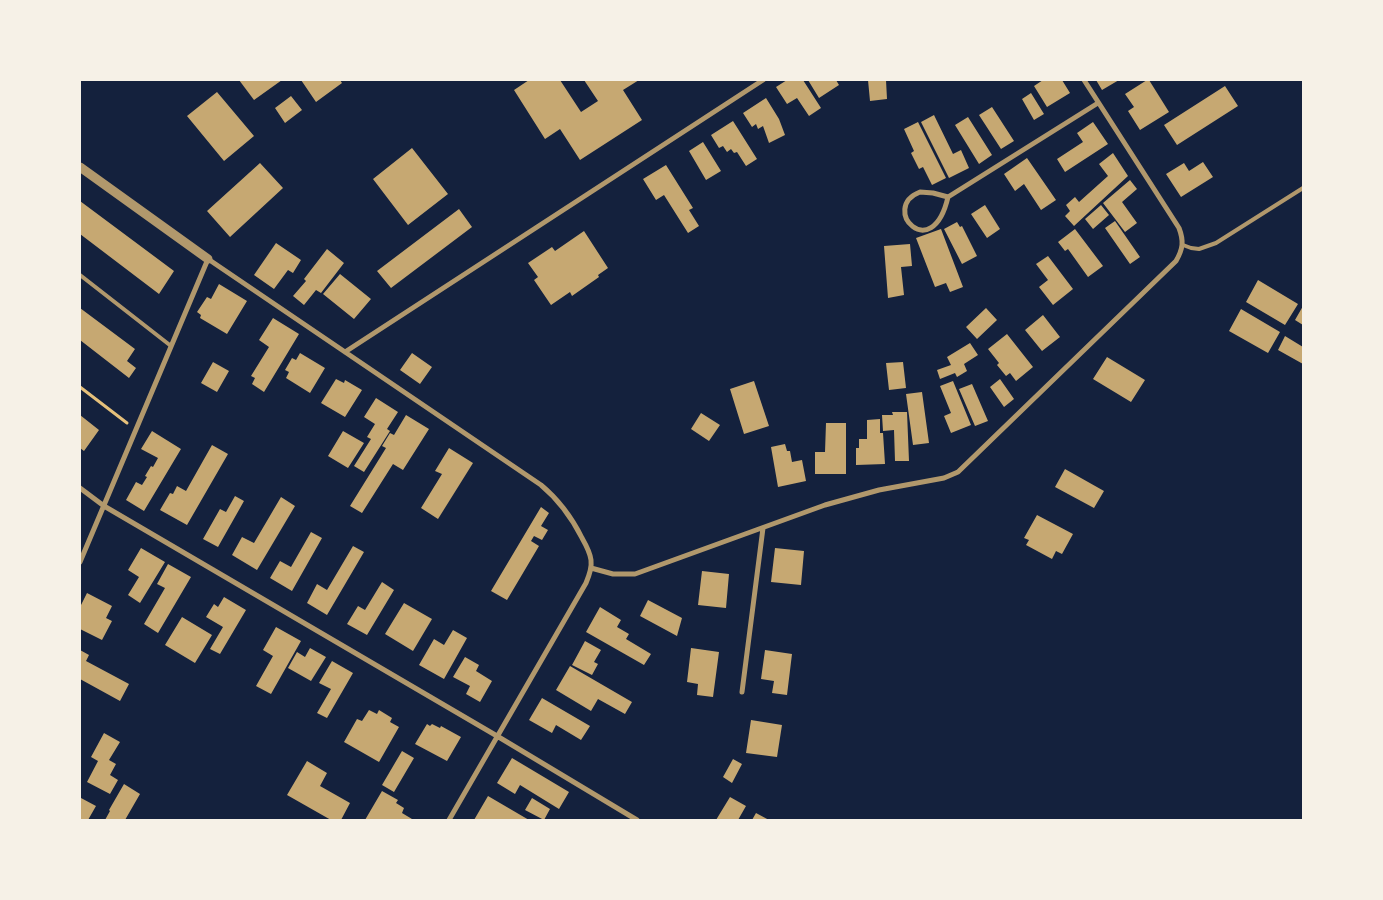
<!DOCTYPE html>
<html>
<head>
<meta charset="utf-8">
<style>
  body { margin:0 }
  #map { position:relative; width:1383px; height:900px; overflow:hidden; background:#14213d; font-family:Figtree,sans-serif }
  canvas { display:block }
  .frame { position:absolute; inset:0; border:81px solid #f6f1e7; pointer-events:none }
</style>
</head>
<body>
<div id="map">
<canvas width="1383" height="900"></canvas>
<div class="frame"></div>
</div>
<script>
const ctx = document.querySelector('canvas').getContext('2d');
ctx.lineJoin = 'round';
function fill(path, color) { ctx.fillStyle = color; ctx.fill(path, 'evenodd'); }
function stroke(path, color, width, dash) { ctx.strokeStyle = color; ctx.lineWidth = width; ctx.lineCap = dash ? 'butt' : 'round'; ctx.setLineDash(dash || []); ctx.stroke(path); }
fill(new Path2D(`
  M239,80H282L254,100Z
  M301,80H340L342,83L316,102Z
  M529,80H560L581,112L598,101L584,80H639L623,90L642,120L580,160L560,129L545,139L514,90Z
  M787,80H803L821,108L809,116L797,98L787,104L776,87Z
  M808,80H836L839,85L819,98Z
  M868,80H886L887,99L870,101Z
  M1043,80H1062L1070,93L1047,107L1034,86Z
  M1096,80H1119L1102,90Z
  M1147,80H1149L1169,112L1140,130L1128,111L1134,107L1125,94Z
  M1225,86L1238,106L1177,145L1164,125Z
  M217,92L254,136L224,161L187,116Z
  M1031,93L1044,114L1034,120L1022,99Z
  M291,96L302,110L285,123L275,108Z
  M766,98L779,119L785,135L769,143L763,126L758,129L756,124L752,127L743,113Z
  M992,107L1014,141L1001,149L979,115Z
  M934,115L953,154L961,150L969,168L949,178L921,122Z
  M968,117L992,155L979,164L955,125Z
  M733,121L757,159L746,166L737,152L734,153L731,149L727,152L723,146L719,148L711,135Z
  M918,122L946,178L932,185L923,167L919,169L911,153L914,151L904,129Z
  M1093,122L1108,144L1065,172L1057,159L1083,142L1077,133Z
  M703,142L721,171L706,180L689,151Z
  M412,148L448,194L408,225L373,179Z
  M1113,153L1128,176L1074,226L1065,216L1070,211L1066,205L1075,197L1079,202L1108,176L1099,164Z
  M1027,158L1056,200L1041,210L1024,184L1015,191L1004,174Z
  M1203,162L1213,177L1181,197L1166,174L1184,163L1189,171Z
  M260,163L283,188L230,237L207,211Z
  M666,165L693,208L689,210L699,226L688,233L664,195L656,200L643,179Z
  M1130,180L1137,189L1122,202L1137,223L1125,232L1103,203Z
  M80,201L174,271L159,294L80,234Z
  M985,205L1000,229L987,238L971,214Z
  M1101,205L1109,215L1093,229L1085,219Z
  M459,209L472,227L391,288L377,271Z
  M1115,221L1140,257L1130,264L1105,228Z
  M957,222L960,227L962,226L977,256L962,264L944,229Z
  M941,229L963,287L950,292L946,283L935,287L916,238Z
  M1075,229L1103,266L1088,277L1068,249L1065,251L1058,242Z
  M584,231L608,268L598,275L599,277L572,296L570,292L551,305L534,280L538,277L528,263L552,247L555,251Z
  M276,243L301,260L293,273L288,270L274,289L254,275Z
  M910,244L912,266L901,267L904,295L888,298L884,246Z
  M327,249L344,263L321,293L316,290L304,305L293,296L306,281L304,279Z
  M1048,256L1073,289L1053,305L1039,287L1048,280L1036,264Z
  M340,274L371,299L354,319L323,294Z
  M1258,280L1298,304L1285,325L1246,302Z
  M219,284L247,301L227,334L200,318L201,315L197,312L207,297L211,299Z
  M1303,306V325L1295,320Z
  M80,308L135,349L127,361L136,368L129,378L80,340Z
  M986,308L997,320L977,339L966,327Z
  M1241,309L1280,332L1268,353L1229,331Z
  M1043,315L1060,337L1042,351L1025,330Z
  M273,318L299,334L264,392L252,384L255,378L251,376L269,347L259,340Z
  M1007,334L1033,367L1016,381L1010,373L1006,376L997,365L999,363L988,349Z
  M1285,336L1303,347V364L1278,350Z
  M970,343L978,355L964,364L967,371L957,377L955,373L940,379L937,370L951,365L947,357Z
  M300,353L325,368L310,393L286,378L289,372L285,370L292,358L296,360Z
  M412,353L432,367L420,384L400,370Z
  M1107,357L1145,380L1131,402L1093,379Z
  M213,362L229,371L217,392L201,383Z
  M903,362L906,388L889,390L886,363Z
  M336,379L344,383L345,380L362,390L345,417L321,403Z
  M1000,379L1014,399L1004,407L990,387Z
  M754,381L769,426L744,434L730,389Z
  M953,381L971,425L951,433L944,416L951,413L940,386Z
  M972,384L988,421L975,426L959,389Z
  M922,392L929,443L913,445L906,394Z
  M376,398L398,412L387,429L390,431L364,472L354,466L371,439L367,437L375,424L364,417Z
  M892,412H907L909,461H895L894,430L883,431L882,415H893Z
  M701,413L720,425L709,441L691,429Z
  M80,415L99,430L84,451L80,448Z
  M406,415L429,429L403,470L393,464L362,513L350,506L386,448L382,446L390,433L394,435Z
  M880,419V433H883L885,464L856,465V448H859V439H867V420Z
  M826,423H846V474H815V452H825Z
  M152,431L181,449L144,511L126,500L136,482L142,485L147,477L145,476L151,466L153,467L158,458L141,449Z
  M343,431L364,443L348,468L328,456Z
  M785,444L787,451H790L792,462L802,460L806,481L778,487L771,447Z
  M212,445L228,454L187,525L160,510L170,493L173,494L177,486L186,491Z
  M449,448L473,463L438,519L421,508L442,474L435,471Z
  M1065,469L1104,491L1094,508L1055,487Z
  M235,496L244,501L218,547L203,539L220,509L226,512Z
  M281,497L295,506L257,570L232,555L242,537L254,543Z
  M541,507L549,513L541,526L548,530L542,540L534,536L531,541L539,546L507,600L491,591Z
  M1037,515L1073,534L1062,554L1056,551L1052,559L1026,545L1029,540L1024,538Z
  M311,532L322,538L292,591L270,578L280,561L291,567Z
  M353,546L364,552L327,615L307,603L317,584L327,590Z
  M141,548L165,562L140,603L128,595L139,577L128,570Z
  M775,548L804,551L801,585L771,582Z
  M168,564L191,577L158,633L144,624L165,588L157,584Z
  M702,571L729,574L726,608L698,605Z
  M382,582L394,590L367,635L347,624L358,606L365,610Z
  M87,593L112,606L106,618L112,621L102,640L80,629V607Z
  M224,597L246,610L220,654L210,649L223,627L206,617L214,604L218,607Z
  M648,600L682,618L677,636L640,616Z
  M404,603L432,619L413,651L385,634Z
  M600,607L621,620L617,627L629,634L626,639L651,654L644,665L586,632Z
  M182,617L212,635L195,663L165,645Z
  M276,627L301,641L271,694L256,686L273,656L263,650Z
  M453,630L467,638L444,679L419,665L434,639L444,645Z
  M585,641L601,650L594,662L598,664L592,675L572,665Z
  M310,648L326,657L311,681L288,668L297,652L305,657Z
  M691,648L719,652L713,697L697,695L698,684L687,682Z
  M80,650L89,655L86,661L129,684L120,701L80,679Z
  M765,650L792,654L787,695L772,693L774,681L761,679Z
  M465,657L479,665L476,671L492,681L480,702L466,694L470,686L453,677Z
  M332,661L353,673L327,718L317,713L331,689L319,683Z
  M570,666L632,702L625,714L598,699L591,711L556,690Z
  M542,698L590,726L581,740L556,725L552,733L529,720Z
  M369,710L377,714L379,710L392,718L390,722L399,727L379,762L344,742L357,719L362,721Z
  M751,720L782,725L777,757L746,753Z
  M427,724L430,726L432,724L440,728L441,726L461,737L447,761L415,744Z
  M104,733L120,742L109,760L116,764L110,775L118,780L110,794L87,782L98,761L91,757Z
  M402,751L414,758L394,792L382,785Z
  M512,758L569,792L559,809L520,785L515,794L497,783Z
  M733,759L742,764L732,783L723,777Z
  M307,761L327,773L320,786L350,803L341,820H331L287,795Z
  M124,784L140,794L125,820H105L110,811L109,810Z
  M382,791L398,800L396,803L404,808L402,813L412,819V820H365Z
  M488,796L529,820H474Z
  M730,797L746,806L738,820H716Z
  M81,798L96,806L88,820H80Z
  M532,798L550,809L544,820L525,810Z
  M756,813L769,820H752Z`), '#c6a872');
stroke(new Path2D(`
  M80,387L127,423`), '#e5c07b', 3);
stroke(new Path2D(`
  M1183,245L1191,248L1199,249L1216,243L1303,188
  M80,275L171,346`), '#b1986c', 4);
stroke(new Path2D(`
  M920,192L933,193L948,197C932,266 879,208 920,192Z
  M948,197L1098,103
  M345,352L763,80
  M80,488L104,506L497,736L637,820
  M80,562L208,259L541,485C559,500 572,518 582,538C586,545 590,552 591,560C592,568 589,576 586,583L449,820
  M591,568L613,574H635L825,505L879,490L944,478L958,472L1176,261C1183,249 1184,241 1179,228L1084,80
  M742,692L763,528`), '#b1986c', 5);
stroke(new Path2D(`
  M80,167L208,259`), '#b1986c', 9);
</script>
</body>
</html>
